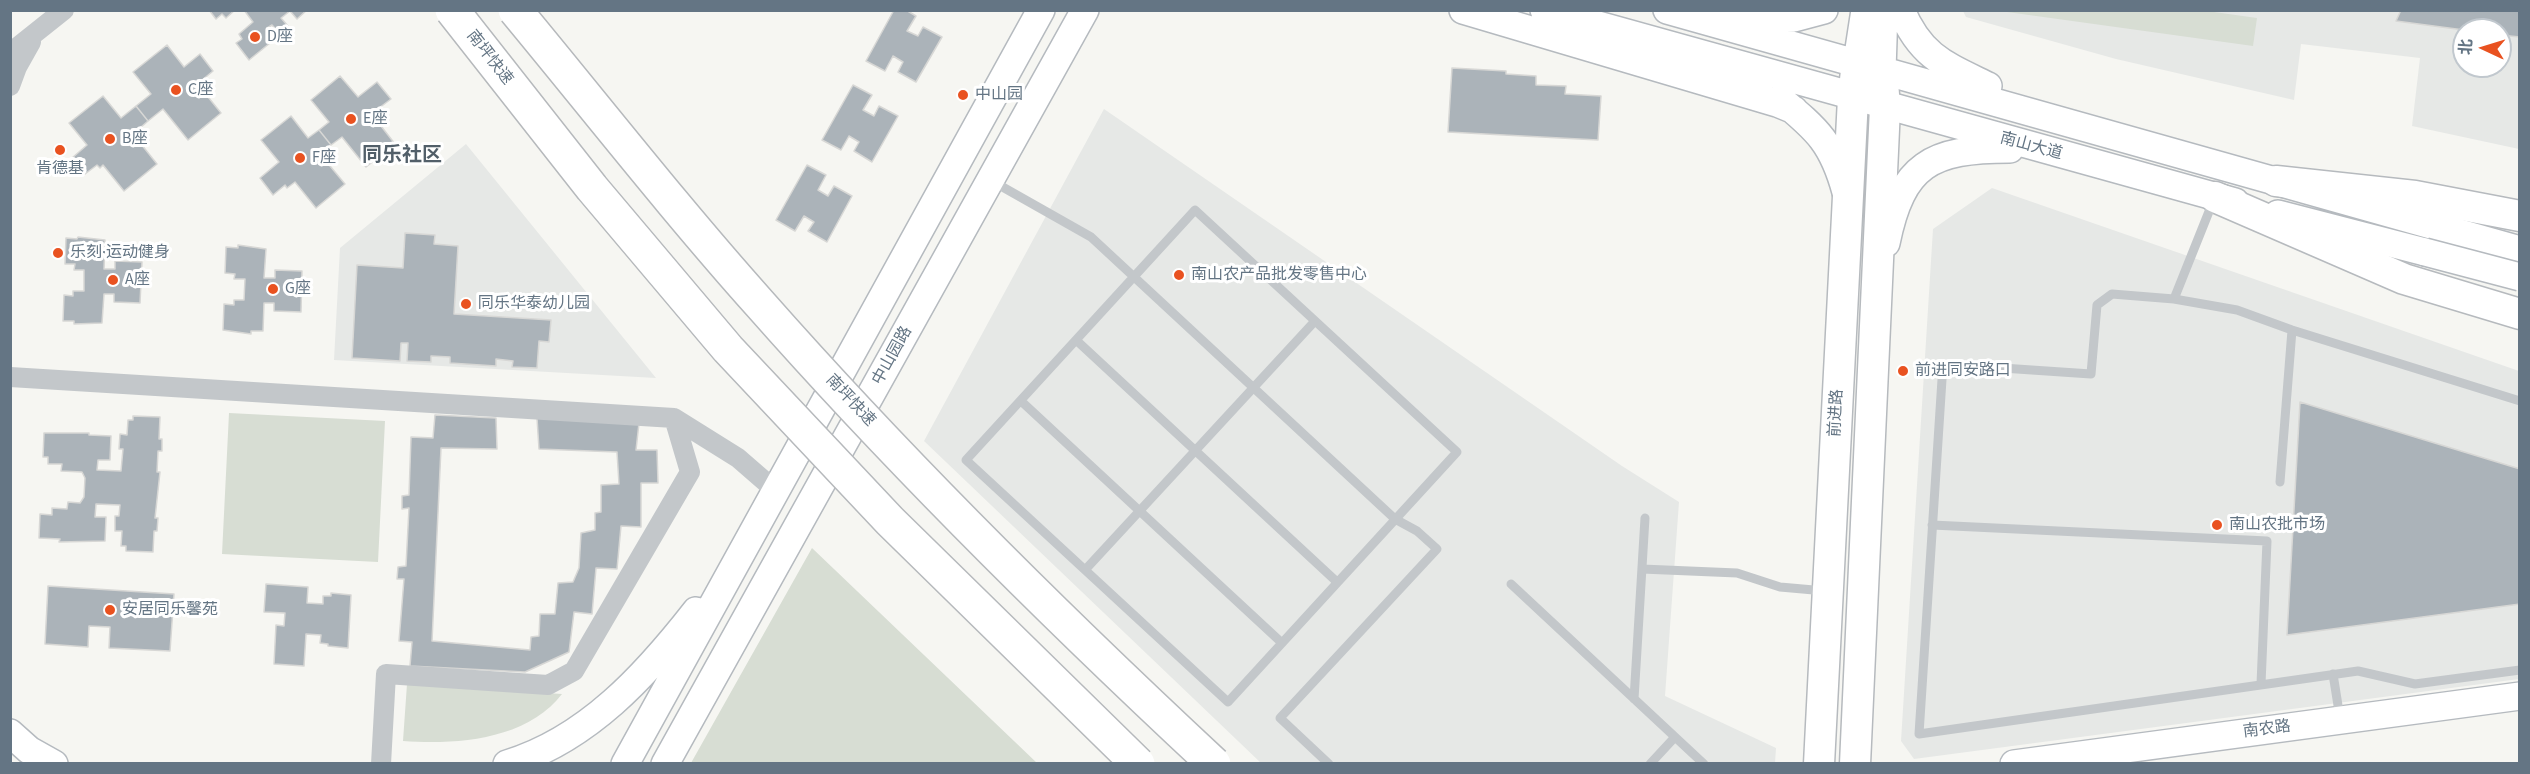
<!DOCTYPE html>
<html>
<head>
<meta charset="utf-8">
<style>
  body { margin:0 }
  #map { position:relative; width:2530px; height:774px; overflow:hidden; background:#f6f6f2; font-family:"Source Sans 3","Noto Sans SC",sans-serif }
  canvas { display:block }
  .frame { position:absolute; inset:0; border:12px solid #647584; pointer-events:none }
  .north { position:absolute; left:2452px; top:18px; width:60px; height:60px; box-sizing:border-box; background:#fff; border:2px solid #c1c8ce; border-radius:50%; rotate:274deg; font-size:16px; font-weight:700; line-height:24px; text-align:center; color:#647584 }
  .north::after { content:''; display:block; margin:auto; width:21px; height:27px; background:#e95220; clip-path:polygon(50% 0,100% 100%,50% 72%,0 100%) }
</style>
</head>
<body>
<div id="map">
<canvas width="2530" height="774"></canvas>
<div class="frame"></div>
<div class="north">北</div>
</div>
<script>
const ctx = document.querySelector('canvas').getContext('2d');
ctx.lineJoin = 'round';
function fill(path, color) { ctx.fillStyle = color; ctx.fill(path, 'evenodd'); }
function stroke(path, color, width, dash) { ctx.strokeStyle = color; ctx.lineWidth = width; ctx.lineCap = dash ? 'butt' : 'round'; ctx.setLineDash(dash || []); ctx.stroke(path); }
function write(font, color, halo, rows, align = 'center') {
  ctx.font = font + ' "Source Sans 3","Noto Sans SC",sans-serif'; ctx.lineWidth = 6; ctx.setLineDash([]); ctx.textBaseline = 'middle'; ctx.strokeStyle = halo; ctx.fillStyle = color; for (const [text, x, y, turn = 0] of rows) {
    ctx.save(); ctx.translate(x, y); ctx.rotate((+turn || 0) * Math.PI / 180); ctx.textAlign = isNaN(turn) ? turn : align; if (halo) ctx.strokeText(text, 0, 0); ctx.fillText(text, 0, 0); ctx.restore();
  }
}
fill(new Path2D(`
  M1963,11H2519V149L2412,126L2420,58L2301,44L2294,100L2116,59L1966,17ZM2464,30H2500V66H2464Z
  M1104,109L1622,466L1679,502L1665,696L1776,748L1775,763H1261L924,441Z
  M466,144L656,378L334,360L340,248Z
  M1992,188L2519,371V679L1914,759L1901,741L1933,229Z`), '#e6e8e6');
fill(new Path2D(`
  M2207,11L2257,18L2253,46L2000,11Z
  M229,413L385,421L378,562L222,554Z
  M812,548L1037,763H691Z
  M407,684L562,694C527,740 456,745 403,741Z`), '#d7ddd3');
const building = new Path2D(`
  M209,10H235L226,18L222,14L216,19Z
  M244,10H307L297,19L290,11L281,18L288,26L279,33L272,25L267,28L273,35L267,39L270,43L249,60L236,43L242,39L239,34L253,22Z
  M894,10H906L916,16L907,31L918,36L923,27L942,37L916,82L898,72L903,62L893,56L885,71L866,61Z
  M2401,10H2520V37L2500,35V30H2464L2396,21Z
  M167,45L184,67L200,54L213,71L201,81L204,84L200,87L221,113L188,140L163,109L148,121L136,106L151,94L133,72Z
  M1452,68L1506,71V74L1536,76V85L1566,86L1565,94L1601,96L1598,140L1448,132Z
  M340,76L358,97L377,82L391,99L379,108L381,111L374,117L395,144L366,167L342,137L331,145L319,130L329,122L311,100Z
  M853,85L872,95L863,110L874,116L879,106L898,116L872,162L854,151L859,142L849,136L841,150L822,140Z
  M103,96L121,118L136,106L148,121L133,134L157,164L124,191L103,165L100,168L97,165L85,174L72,158L87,145L69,123Z
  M291,116L308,138L319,130L331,145L320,154L345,184L316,208L295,182L287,188L285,185L273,195L260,178L279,162L261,140Z
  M807,165L826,175L818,190L828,196L834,186L852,196L827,242L808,231L814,222L804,216L795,231L776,220Z
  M405,233L435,235L434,244L458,246L454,314L551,320L549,342L539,341L537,368L512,367L513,361L496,359V366L450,363V357L431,356V362L407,361L408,343H401L400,361L352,358L357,265L403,268Z
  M78,237L105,240L104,269H115V261L142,262L140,303L114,302V294H104L102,323L74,324V321H63L64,295L73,296V291H84V270H74L75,264H65L66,238L77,239Z
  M238,245L266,249L264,278H275V270L302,271L301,312L274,311V303H264L263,331H251V334L223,330L224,304L234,305V300H244L245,279H234L235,274L225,273L226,247L238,248Z
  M2300,402L2520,469V604L2287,635Z
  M435,415L496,418L497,449L441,448L432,641L530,650L531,637L539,636L540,614H555L558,583L573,582L579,568L581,533L595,530V513L601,512V485L619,484L617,452L539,449L537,418L639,423L636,450H657L658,483H641V527L621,526L617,569L596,568L592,614L574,612L569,652L525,672L410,666L412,642L399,641L404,579H397L398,567L406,566L409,508L402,509V496L409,495L411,437L433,438Z
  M133,416L160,417L159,439H162V451H158L157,472H160L155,518H158L157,531H154L153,552L126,551V546H121L122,531H115V516H119L120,505L96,504L95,517H106L105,541L59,542L60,539L39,538L40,514L52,515V508L67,509L68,502L80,503L84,497L85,478L82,472L61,471L62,464H48V457H43L44,433H89V435L111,436L110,460H98L97,470L121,471L123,449H119L120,434L127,435L128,420H133Z
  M266,584L308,587L307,603L323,604V596H331V593L351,595L348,648L328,646V644L320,643L321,635L306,634L304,666L274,664L276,625L284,626L285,613L264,612Z
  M48,586L174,594L170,651L109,648L110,627L89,626L88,647L45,644Z`);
fill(building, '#abb3b9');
stroke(building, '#d7d7d5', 1.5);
const secondary = new Path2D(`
  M1463,10L1777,103L1794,110
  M1544,10L2235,202
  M1667,10L2520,250
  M1901,10C1921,57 1945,65 1988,86
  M1730,20L1794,18L1824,10
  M1857,62L1865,10
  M1882,70L1884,10
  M1780,99C1818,130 1833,144 1846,192
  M2278,214L2425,252
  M1886,243C1902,164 1931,149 2010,149
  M10,733L29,750L54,764
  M507,764C587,740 646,675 696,611
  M625,764L1041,10
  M665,764L1085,10
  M2014,764L2520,696`);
const primary = new Path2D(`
  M2276,181L2415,196L2520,216
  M2215,197L2404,279L2520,314
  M1819,764L1853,98L1857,62
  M1855,764L1885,107L1882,70`);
stroke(secondary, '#b5babf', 30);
stroke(primary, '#b6babe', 33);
stroke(new Path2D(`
  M992,181L1091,237L1395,519L1417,531L1437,549L1280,718L1329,764
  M1195,210L1457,452L1228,702L966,460Z
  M2174,299L2214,199
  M1076,340L1337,582
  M1021,401L1282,643
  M2520,401L2292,330L2237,310L2174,299L2112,294L2097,305L2091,374L1943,364L1919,734L2358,671L2415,684L2520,670
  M2280,482L2292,330
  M1932,525L2267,541L2261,684
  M1642,569L1737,573L1780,587L1825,591
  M1085,570L1315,321
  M1511,584L1704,764
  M2333,674L2340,718
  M1634,699L1645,518
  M1650,764L1675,737`), '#c3c7ca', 9);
stroke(new Path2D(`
  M10,53L64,10
  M10,86L17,67L31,42
  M10,377L674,418L738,458L776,491
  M381,764L386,674L548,685L574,671L690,472L674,418`), '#c3c7ca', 20);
stroke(secondary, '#fff', 27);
stroke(primary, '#fff', 30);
const secondaryBridge = new Path2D(`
  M2425,252L2520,277`);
const highwayBridge = new Path2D(`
  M452,10L592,188L728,349L890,521L1138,764
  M515,10C597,109 675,209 760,304C902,465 1056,617 1214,764`);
stroke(secondaryBridge, '#b5babf', 30, []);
stroke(highwayBridge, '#b6b9bc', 36, []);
stroke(secondaryBridge, '#fff', 27);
stroke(highwayBridge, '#fff', 33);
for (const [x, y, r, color] of [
  [255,37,6,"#e95220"],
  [176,90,6,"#e95220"],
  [963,95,6,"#e95220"],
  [351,119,6,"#e95220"],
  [110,139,6,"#e95220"],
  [60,150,6,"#e95220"],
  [300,158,6,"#e95220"],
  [58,253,6,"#e95220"],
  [1179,275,6,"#e95220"],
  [113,280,6,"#e95220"],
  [273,289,6,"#e95220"],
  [466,304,6,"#e95220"],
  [1903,371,6,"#e95220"],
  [2217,525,6,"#e95220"],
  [110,610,6,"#e95220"]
]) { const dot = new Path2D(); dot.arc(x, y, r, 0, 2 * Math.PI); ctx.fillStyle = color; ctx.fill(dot); stroke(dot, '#fff', 2); }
write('16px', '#647584', '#fff', [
  ["D座",267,37],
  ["C座",188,90],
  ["中山园",975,95],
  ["E座",363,119],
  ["B座",122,139],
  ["F座",312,158],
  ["肯德基",60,169,"center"],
  ["乐刻·运动健身",70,253],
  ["南山农产品批发零售中心",1191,275],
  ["A座",125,280],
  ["G座",285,289],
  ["同乐华泰幼儿园",478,304],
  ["前进同安路口",1915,371],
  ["南山农批市场",2229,525],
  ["安居同乐馨苑",122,610]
], 'left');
write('16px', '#647584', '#fff', [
  ["南坪快速",489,58,52],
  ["南山大道",2031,147,15],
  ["中山园路",893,356,-61],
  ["南坪快速",850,401,47],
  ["前进路",1837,413,-87],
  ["南农路",2267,730,-7]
]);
write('bold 20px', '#525f69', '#fff', [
  ["同乐社区",402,157]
]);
</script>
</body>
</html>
